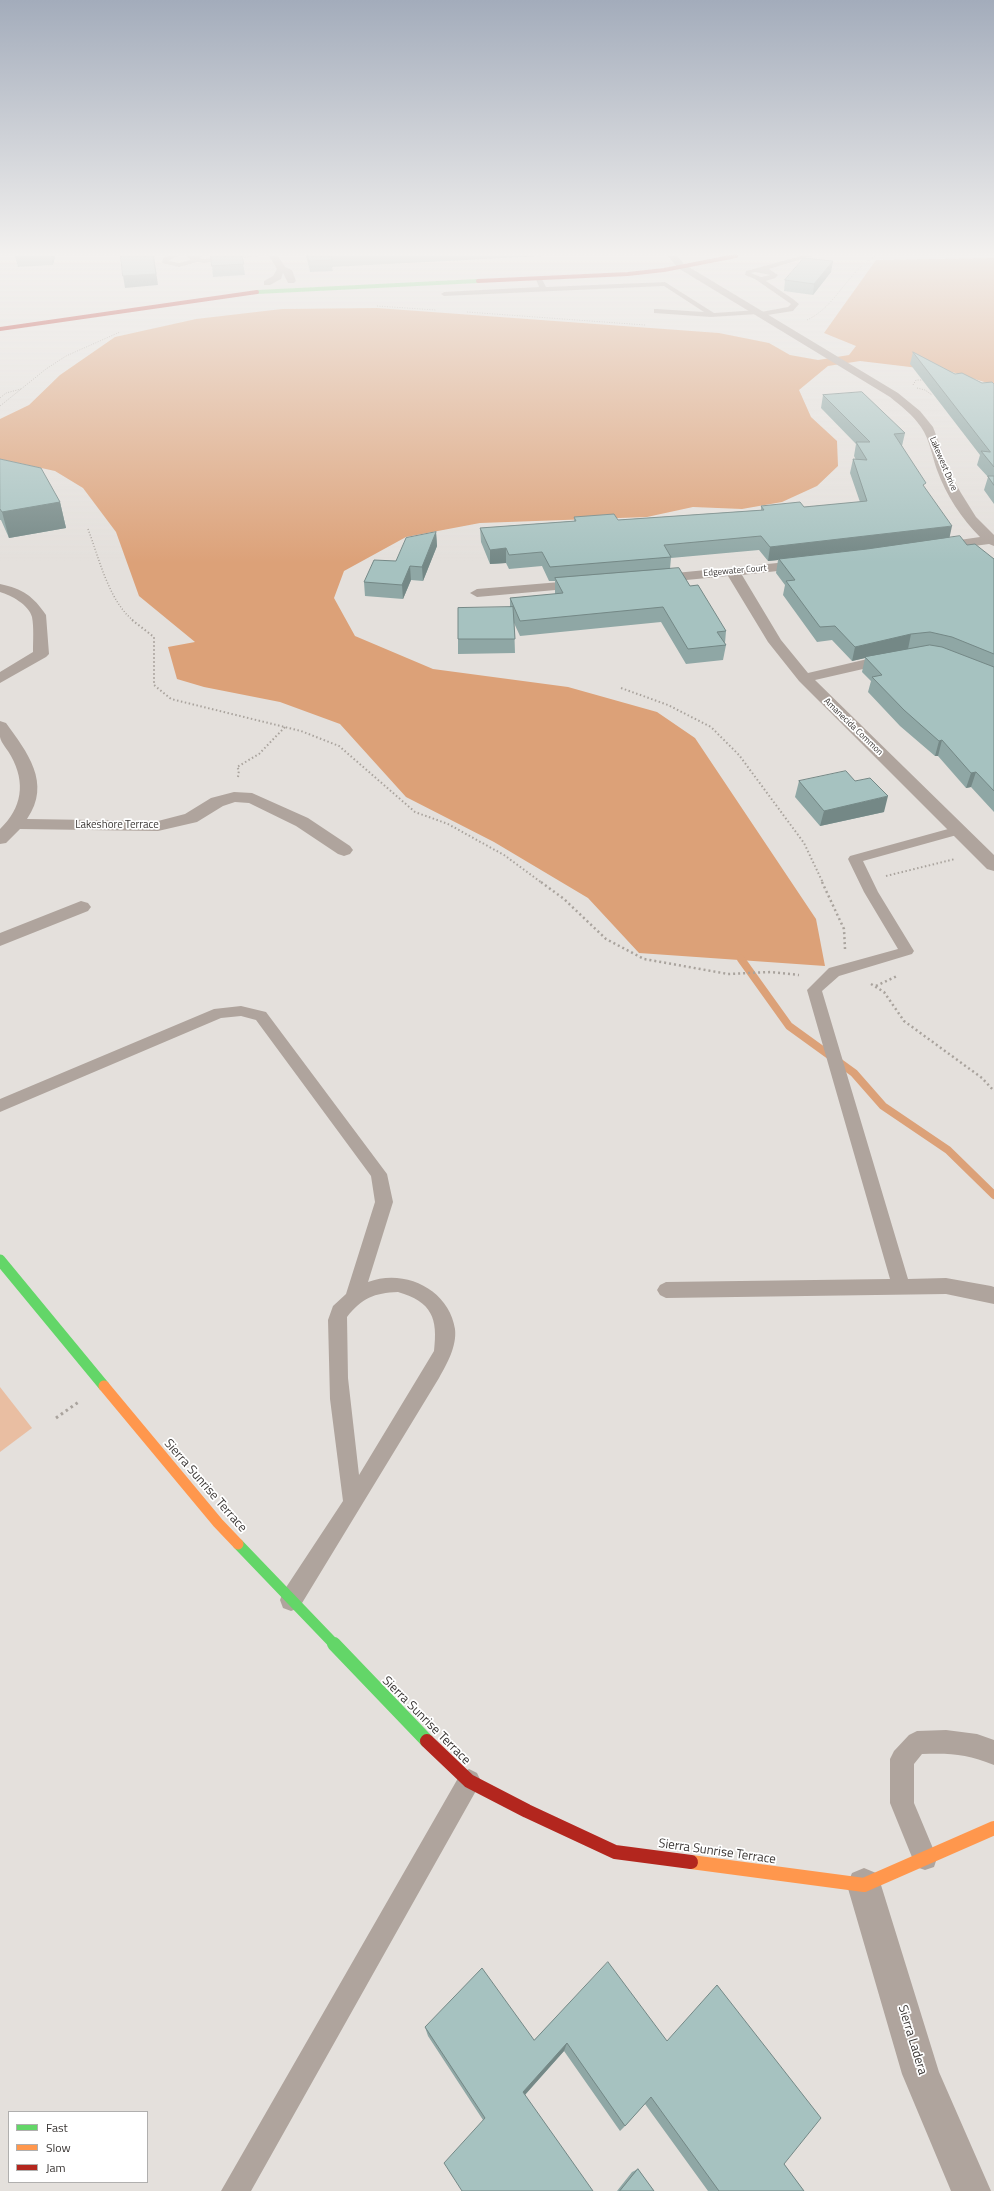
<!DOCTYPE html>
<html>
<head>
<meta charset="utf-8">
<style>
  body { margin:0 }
  #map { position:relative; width:994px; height:2191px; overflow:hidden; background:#e4e0dc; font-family:"Titillium Web",sans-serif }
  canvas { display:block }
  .legend { position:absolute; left:8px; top:2111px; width:140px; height:72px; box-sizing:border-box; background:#fff; border:1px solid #b0afae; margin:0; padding:5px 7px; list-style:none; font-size:12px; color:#3a3634 }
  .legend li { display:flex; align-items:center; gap:8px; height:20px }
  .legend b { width:20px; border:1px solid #b0afae }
</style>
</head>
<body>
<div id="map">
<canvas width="994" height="2191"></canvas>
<ul class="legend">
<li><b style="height:5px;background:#63d668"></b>Fast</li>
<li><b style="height:5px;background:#ff974d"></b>Slow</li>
<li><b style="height:5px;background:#b3261e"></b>Jam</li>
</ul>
</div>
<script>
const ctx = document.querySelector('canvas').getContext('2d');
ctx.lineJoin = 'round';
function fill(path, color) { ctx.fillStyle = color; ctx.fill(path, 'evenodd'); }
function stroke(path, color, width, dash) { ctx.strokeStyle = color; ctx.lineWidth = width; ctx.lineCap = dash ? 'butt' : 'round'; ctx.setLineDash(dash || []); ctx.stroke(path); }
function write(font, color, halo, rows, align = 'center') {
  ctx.font = font + ' "Titillium Web",sans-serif'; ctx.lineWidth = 3.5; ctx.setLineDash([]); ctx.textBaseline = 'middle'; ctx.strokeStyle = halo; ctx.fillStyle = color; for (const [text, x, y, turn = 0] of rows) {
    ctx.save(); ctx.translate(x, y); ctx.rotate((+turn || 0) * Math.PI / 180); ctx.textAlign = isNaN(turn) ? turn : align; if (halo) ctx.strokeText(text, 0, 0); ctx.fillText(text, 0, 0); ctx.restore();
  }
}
fill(new Path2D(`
  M0,1387L32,1428L0,1452Z`), '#e9bea2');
fill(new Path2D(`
  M994,258V385L952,372L860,361L828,366L799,390L811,417L837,441L838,466L817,486L782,502L742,509L693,507L647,517L480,523L406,537L344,571L334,598L355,636L433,669L568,687L657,712L695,738L816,919L825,966L639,953L588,898L494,842L406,797L340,724L280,702L204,687L177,679L168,647L195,642L139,596L116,532L83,488L55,471L0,459V419L29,405L60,375L115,337L196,319L282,309L377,308L719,333L769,343L790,355L818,360L849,355L856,346L824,333L876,260Z`), '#dca178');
stroke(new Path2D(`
  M741,959L789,1026L854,1073L883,1106L948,1150L994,1195`), '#dca178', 8);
stroke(new Path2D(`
  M377,306L436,310
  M467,312L645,325
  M807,320C837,306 847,271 876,256
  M913,385L916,380H924
  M917,388L925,390L932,395
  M0,398L6,393L21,389
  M0,406L46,369L66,356L120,332`), '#a9a39d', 1, [1, 1.5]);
stroke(new Path2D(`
  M88,529C99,558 109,602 134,621`), '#a9a39d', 1.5, [1, 2]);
stroke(new Path2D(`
  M132,620L154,637V685L171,699L301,731L339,746L415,812L448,824L504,855L542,883
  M621,688L668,705L711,727L739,755L804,843L823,883
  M238,777L239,770L237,767L259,754L285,727
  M886,876L955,859`), '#a9a39d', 2, [1.5, 2.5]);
stroke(new Path2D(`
  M541,882L564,899L606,939L644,959L728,974L771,972L799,975
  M822,882L844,929L845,949
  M871,984L884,992L904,1021L982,1078L994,1091
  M876,986L897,976`), '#a9a39d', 2.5, [2, 3]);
stroke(new Path2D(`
  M56,1418L80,1401`), '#a9a39d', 3, [2.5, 3.5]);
fill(new Path2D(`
  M167,256H178L168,261L179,263L191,260L186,256H202L200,258L203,259L258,256L203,263L198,262L179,267L162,263L163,258Z
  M801,256H812L769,269L778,275L775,278L766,281L793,299L799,304L793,311L761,316L758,314L711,317L654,313V309H657L704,312L664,286L444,296L441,294L444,292L539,287L536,279L539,277L542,279L546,287L665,282L714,313L758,310L761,312L788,307L791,304L755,279L745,275L746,271ZM755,272L770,275L761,277L751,273Z
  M959,826L964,827L965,830L964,833L863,861L878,892L914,951L912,954L839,976L822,991L908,1279L946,1278L991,1286L994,1287V1304L946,1294L666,1298L660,1295L657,1290L660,1285L666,1282L890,1279L807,990L829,968L898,949L864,892L848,859L850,856Z
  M241,1006L266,1012L387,1174L393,1202L368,1282C404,1268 449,1289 455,1329C457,1346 447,1364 439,1378L299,1608L291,1611L283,1608L280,1600L283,1592L343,1501L330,1399L328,1320L333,1306L346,1294L375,1202L371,1176L256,1020L241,1016L221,1018L0,1112V1099L214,1009ZM398,1292C432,1302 438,1318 434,1351L359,1475L348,1378L347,1317C362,1298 374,1293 398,1292Z
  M946,1730L977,1734L994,1740V1765C967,1754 951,1753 922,1754L914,1764V1803L937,1858L934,1867L925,1870L916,1867L890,1803V1759L894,1751L909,1735L917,1731Z
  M469,1769L477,1773L481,1781L477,1789L251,2191H221L461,1773Z`), '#afa49d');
fill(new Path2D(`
  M269,256H278L285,267L292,270L296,281L294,283H288L283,273L281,279L270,285H264V281L273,276L277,269Z
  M668,256H677L684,264L898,393L920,411L933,427L951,475L961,493L976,517L994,535V546L989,544L937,551L932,550L930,547L932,544L980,537C962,519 946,495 937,470C932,456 930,440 921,427C913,415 901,406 890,397L678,268Z
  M808,560L813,561L815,564L813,567L742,575L781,640L808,673L893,653L898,655L901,658L898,661L815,680L994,855V871L987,869L799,681L768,642L728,576L655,583L648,579L655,575Z
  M584,580L589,581L591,584L589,587L477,597L470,593L477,589Z
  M0,584C23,589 33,596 46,615L49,654L46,657L0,683V672L33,652C33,641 34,627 32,617C29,605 11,595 0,592Z
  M0,721L6,723C27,752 52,783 27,819L158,821L185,814L211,798L234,792L252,793L308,818L350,846L353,850L350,854L344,856L338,854L296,826L249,803L235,802L223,806L197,822L158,831L20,829L6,843L0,844V829C22,808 26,783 11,756C8,750 1,743 0,737C0,732 0,726 0,721Z
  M81,901L88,903L91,907L88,911L0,946V933Z
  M864,1868L876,1873L881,1885L939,2072L991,2191H951L902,2074L847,1885L852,1873Z`), '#afa49d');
stroke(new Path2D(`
  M257,292L478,281`), '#63d668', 4);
stroke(new Path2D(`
  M0,1260L104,1386
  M238,1544L335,1645`), '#63d668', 11);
stroke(new Path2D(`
  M334,1644L427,1741`), '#63d668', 14);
stroke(new Path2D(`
  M104,1386L218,1523L238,1544`), '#ff974d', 11);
stroke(new Path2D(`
  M691,1862L864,1885L994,1828`), '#ff974d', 14);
stroke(new Path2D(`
  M478,281L628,274L664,270L736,256
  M0,329L257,292`), '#b3261e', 4);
stroke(new Path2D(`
  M427,1741L469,1781L527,1811L615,1852L691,1862`), '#b3261e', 14);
fill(new Path2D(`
  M15,256H55L53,265L18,267Z
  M242,256L245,275L213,277L212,266Z
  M306,256H542L332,267L333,271L310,272Z
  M833,261L831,272L813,295L784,291L785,280Z
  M913,352L955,374L982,383L994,384V504L984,490L988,477L977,465L980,455L910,364Z
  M823,395L905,433L902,446L924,488L949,538L967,545L994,559V812L971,787L966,788L938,756H935L900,726L868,692L871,681L862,672L865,658L852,661L832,640L817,642L783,595L785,585L776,573L778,560L768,561L759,550L671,558L670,569L690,586L726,631L725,643L726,645L723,660L686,664L661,622L520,636L514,623L515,653L458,654V639L510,607V598L555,594V581H549L542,566L509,569L506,563L490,564L481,542L480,528L574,521V517L618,520L761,510V506L804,507L860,502L850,473L853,459L856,460L854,456L856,444L821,408Z
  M0,459L60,502L66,528L9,538L1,520H0Z
  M436,532L437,546L423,581L411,580L403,599L365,596L364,582L396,561Z
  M799,781L884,812L820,826L795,797Z
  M425,2027L534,2040L667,2041L784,2164L804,2191H708L645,2104L625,2126L620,2131L564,2051L525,2095L483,2120L428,2036Z
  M638,2169L654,2191H617L632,2172Z`), '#8fa7a5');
fill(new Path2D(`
  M51,256H55L53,265Z
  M154,256L158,285L125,288L123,276Z
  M833,261L831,272L813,295L814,284Z
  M60,502L66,528L9,538L2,512Z
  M952,526L949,540L780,560L779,559L778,560L768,561L770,547Z
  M436,532L437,546L423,581L422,567Z
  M506,548V563L490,564V550Z
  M410,566L411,580L403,599L402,585Z
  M911,634L908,649L866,658L865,657V658L852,661L855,647Z
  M942,740L938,756H935L939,741Z
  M976,772L971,787L966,788L971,773Z
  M888,796L884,812L820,826L824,811Z
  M567,2043L564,2051L522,2098L523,2092Z`), '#748886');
const building = new Path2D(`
  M121,256H153L156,274L123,276Z
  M211,256H242L244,264L212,266Z
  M308,256H331L332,260L309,261Z
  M804,258L833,261L814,284L785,280Z
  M913,352L955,374L962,373L982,383L992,382L994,384V467L981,451L990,452Z
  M862,392L905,433L894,434L926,483L923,485L952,526L770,547L761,536L664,545L671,557L550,567L542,552L509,555L506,548L490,550L480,528L576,521L574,517L614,514L618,520L764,510L761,506L800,502L804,507L867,501L853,459L867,460L856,442H870L823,395Z
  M0,459L41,468L60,502L2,512L0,509Z
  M988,476H994V485Z
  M436,532L422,567L410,566L402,585L364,582L374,560L396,561L406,538Z
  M960,536L967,545L975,544L994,559V654L952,637L930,632L911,634L855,647L835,626L820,627L786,581L795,580L779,559L867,549Z
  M679,568L690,586L698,585L726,631L717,632L726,645L688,649L663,607L520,621L510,598L563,593L555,578Z
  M513,607L515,639H458V608Z
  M930,645L942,647L994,667V791L976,772L971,773L942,740L939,741L904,710L872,677L882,675L865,657Z
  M846,771L855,781L870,778L888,796L824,811L799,781Z
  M608,1962L667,2041L717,1985L821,2118L784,2164L804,2191H719L651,2097L625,2126L567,2043L523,2092L593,2191H462L444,2163L485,2118L425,2027L482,1968L534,2040Z
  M638,2169L654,2191H620Z`);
fill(building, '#a6c2c0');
stroke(building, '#748886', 1);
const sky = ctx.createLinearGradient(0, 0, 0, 563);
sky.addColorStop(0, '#a3acbb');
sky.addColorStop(0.45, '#f3f1ef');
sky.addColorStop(1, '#f3f1ef00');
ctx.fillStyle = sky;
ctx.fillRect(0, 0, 994, 563);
write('9px', '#3a3634', '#fff', [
  ["Lakewest Drive",943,464,67],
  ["Edgewater Court",735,571,-5],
  ["Amanecida Common",853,727,44]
]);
write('11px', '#3a3634', '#fff', [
  ["Lakeshore Terrace",117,825]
]);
write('13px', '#3a3634', '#fff', [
  ["Sierra Sunrise Terrace",205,1486,49],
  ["Sierra Sunrise Terrace",426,1721,45],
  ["Sierra Sunrise Terrace",717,1852,8],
  ["Sierra Ladera",912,2040,73]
]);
</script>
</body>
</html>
